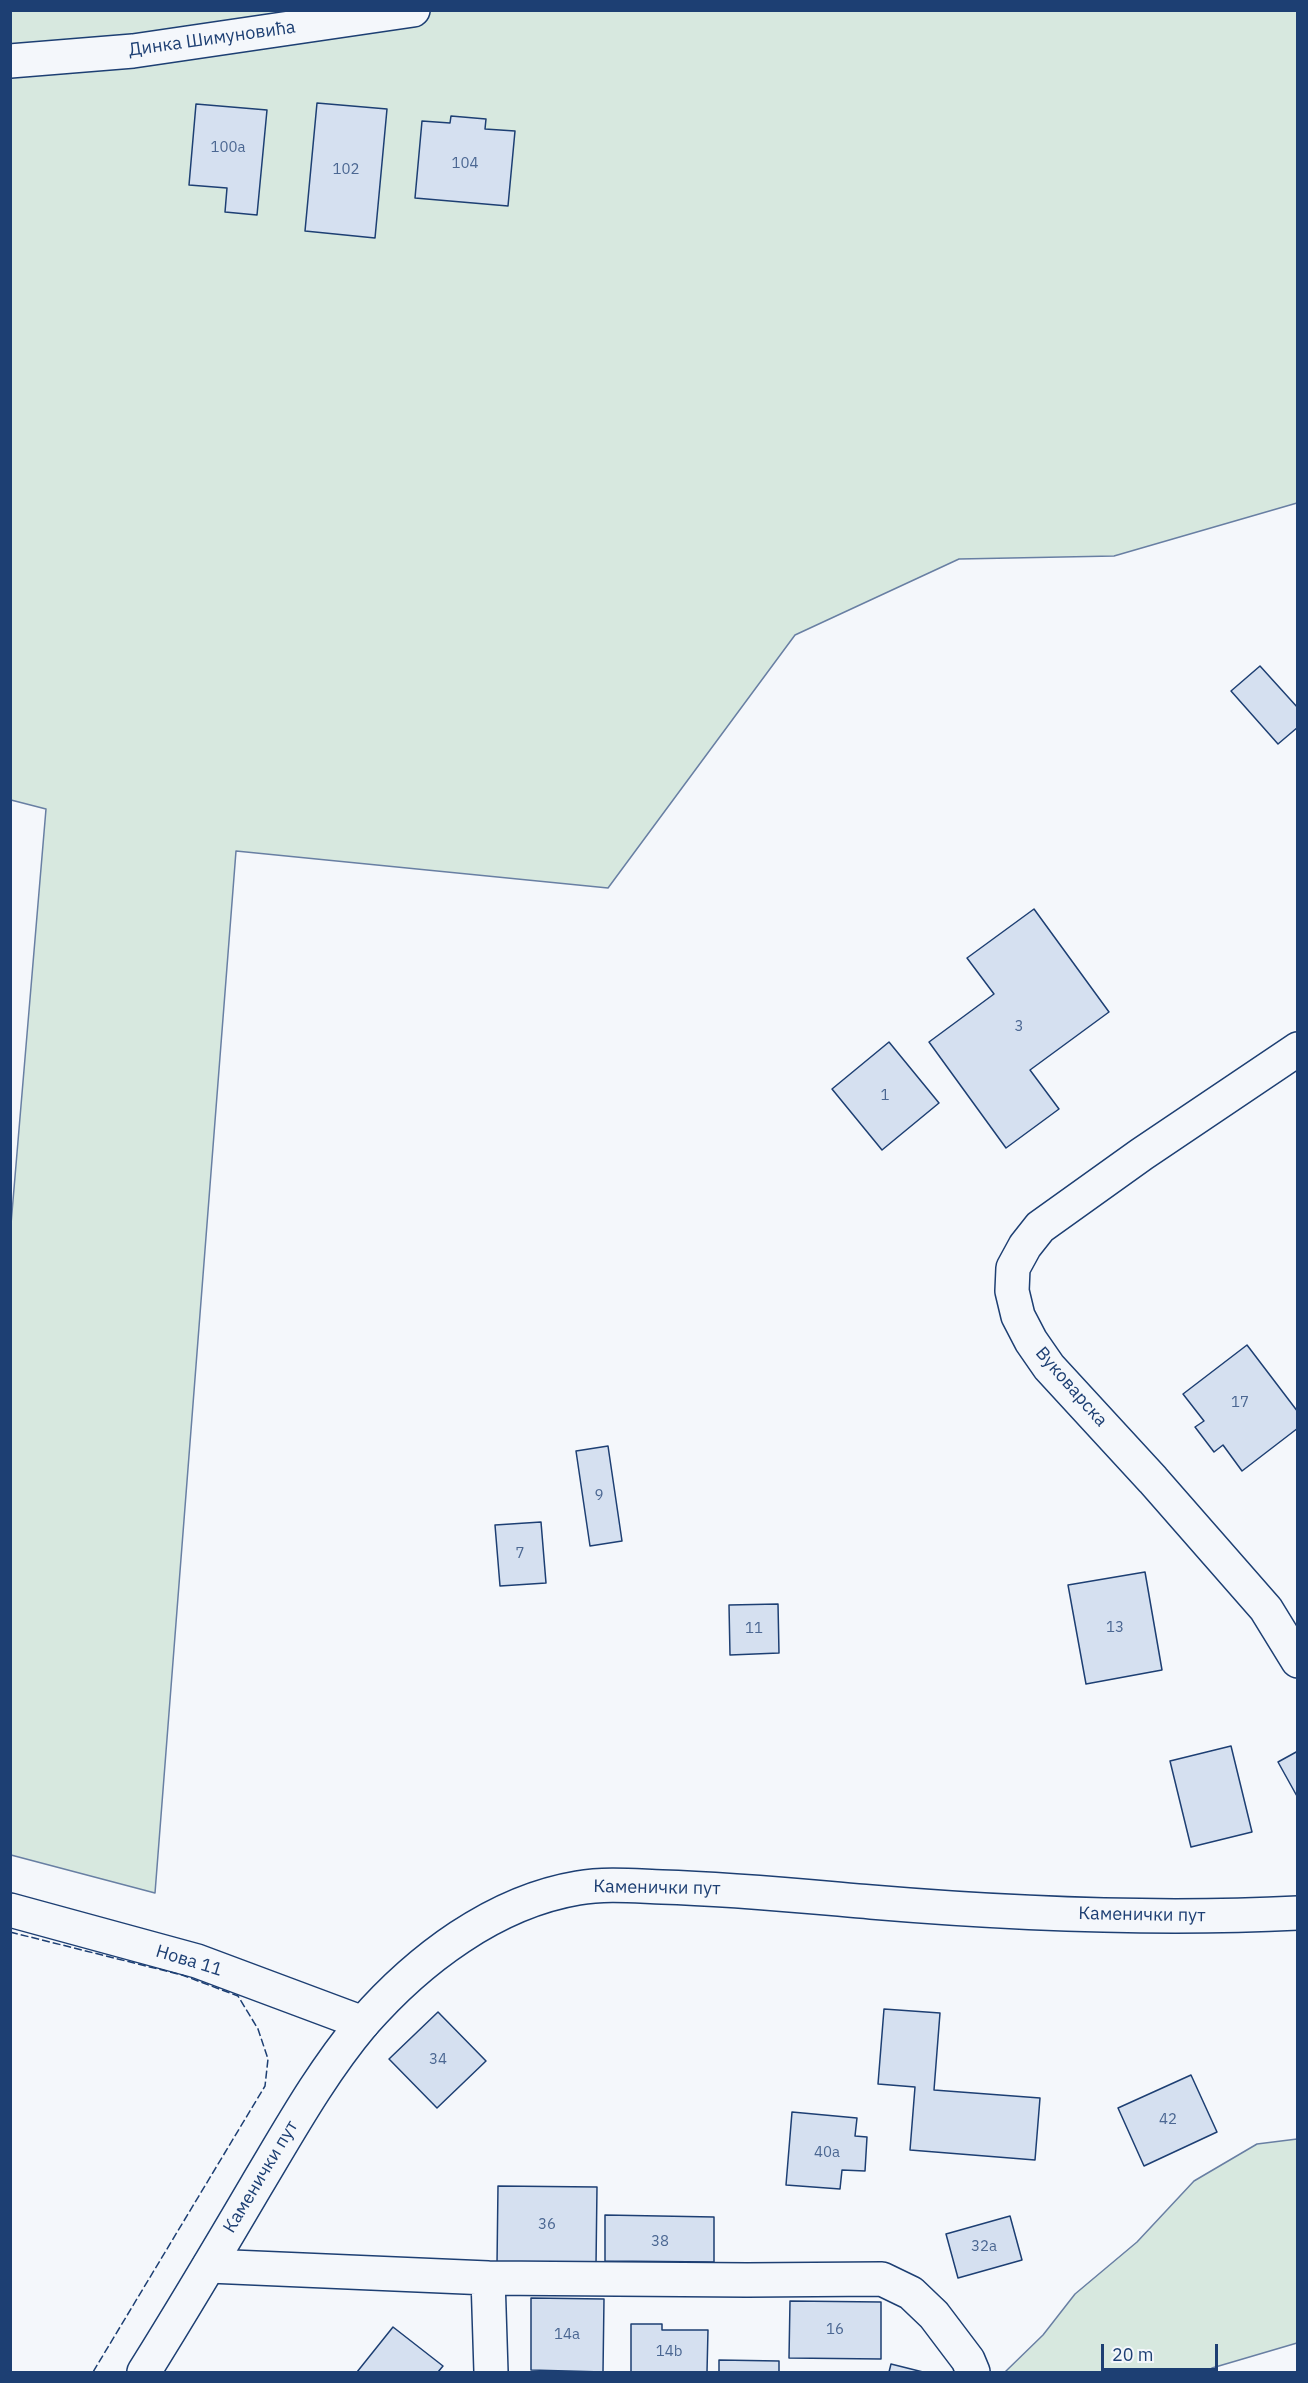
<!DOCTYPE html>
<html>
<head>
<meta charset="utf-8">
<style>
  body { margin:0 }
  #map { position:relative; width:1308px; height:2383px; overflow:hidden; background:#f4f7fb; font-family:"IBM Plex Sans",sans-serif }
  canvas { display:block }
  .frame { position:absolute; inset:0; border:12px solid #1d3f73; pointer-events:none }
  .scale { position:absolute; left:1101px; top:2344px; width:117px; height:27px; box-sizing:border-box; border:3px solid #1d3f73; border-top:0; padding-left:8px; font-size:18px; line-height:21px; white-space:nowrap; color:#1d3f73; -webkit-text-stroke:4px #f4f7fb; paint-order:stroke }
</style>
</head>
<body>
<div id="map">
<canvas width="1308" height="2383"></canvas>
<div class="frame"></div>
<div class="scale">20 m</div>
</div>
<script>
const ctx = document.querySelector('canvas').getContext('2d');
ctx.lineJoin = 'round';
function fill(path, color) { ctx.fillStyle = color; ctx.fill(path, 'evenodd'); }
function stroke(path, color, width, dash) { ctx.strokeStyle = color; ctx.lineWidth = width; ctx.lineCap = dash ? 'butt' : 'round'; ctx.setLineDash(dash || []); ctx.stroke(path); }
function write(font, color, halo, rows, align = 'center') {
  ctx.font = font + ' "IBM Plex Sans",sans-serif'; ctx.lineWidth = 4.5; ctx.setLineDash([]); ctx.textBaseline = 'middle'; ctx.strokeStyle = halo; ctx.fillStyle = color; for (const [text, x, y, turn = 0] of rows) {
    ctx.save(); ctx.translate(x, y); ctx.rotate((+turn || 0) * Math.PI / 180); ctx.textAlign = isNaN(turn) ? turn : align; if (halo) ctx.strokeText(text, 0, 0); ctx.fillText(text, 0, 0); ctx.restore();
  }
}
const green = new Path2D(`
  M11,11H1297V503L1114,556L959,559L795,635L608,888L236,851L155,1893L11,1855L10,1236L46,809L11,800Z
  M1297,2139V2343L1212,2368L1208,2372H1005L1043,2335L1075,2294L1137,2242L1194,2181L1257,2144Z`);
fill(green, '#d7e8df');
stroke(green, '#687fa3', 1.5);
const building = new Path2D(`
  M317,103L387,109L375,238L305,231Z
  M196,104L267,110L257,215L225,212L227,188L189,185Z
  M451,116L486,119L485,129L515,131L508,206L415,198L422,121L450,123Z
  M1260,666L1298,708V727L1278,744L1231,691Z
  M1034,909L1109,1012L1030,1070L1059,1109L1006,1148L929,1042L994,994L967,958Z
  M889,1042L939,1103L882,1150L832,1089Z
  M1247,1345L1298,1412V1428L1242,1471L1223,1445L1214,1452L1195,1427L1204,1421L1183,1394Z
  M608,1446L622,1541L590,1546L576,1451Z
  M541,1522L546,1583L500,1586L495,1525Z
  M1145,1572L1162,1670L1086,1684L1068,1585Z
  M778,1604L779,1653L730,1655L729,1605Z
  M1231,1746L1252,1832L1191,1847L1170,1761Z
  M1298,1751V1798L1278,1762Z
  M884,2009L940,2013L934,2090L1040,2098L1035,2160L910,2150L915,2087L878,2084Z
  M438,2012L486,2061L437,2108L389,2059Z
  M1191,2075L1217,2132L1144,2166L1118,2108Z
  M792,2112L857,2118L855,2136L867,2137L865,2171L842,2170L840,2189L786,2185Z
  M498,2186L597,2187L596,2265L497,2264Z
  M605,2215L714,2217V2262L605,2261Z
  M1010,2216L1022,2260L958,2278L946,2234Z
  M531,2298L604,2299L603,2372L531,2370Z
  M790,2301L881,2302V2359L789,2358Z
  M631,2324H662V2330H708L707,2372H631Z
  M393,2327L443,2366L438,2372H357Z
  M719,2360L779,2361V2372H719Z
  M891,2364L923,2372H889Z`);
fill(building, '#d5e0f0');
stroke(building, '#1d3f73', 1.5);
const street = new Path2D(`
  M10,61L133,51L413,10
  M1298,1049L1142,1154L1040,1227L1025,1246L1013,1268L1012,1291L1018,1316L1031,1341L1049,1367L1153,1480L1266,1609L1298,1661
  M10,1910L197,1961L363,2023
  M209,2266L488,2278L491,2372
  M488,2278L747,2280L882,2279L911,2293L934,2315L968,2360L973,2372`);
const secondary = new Path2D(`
  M144,2372C182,2311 219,2249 256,2186C289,2131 321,2073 363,2023C418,1960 494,1902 578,1888C606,1883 635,1886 662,1887C732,1889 802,1896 871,1902C1013,1914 1155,1920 1298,1913`);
stroke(street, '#1d3f73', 36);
stroke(secondary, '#1d3f73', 36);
stroke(street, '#f4f7fb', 33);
stroke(secondary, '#f4f7fb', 33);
stroke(new Path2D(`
  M10,1932L182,1975L238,1996L258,2029L268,2059L265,2086L93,2372`), '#1d3f73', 1.5, [8, 3]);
write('15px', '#4b6792', null, [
  ["100a",228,148],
  ["104",465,164],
  ["102",346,170],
  ["3",1019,1027],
  ["1",885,1096],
  ["17",1240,1403],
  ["9",599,1496],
  ["7",520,1554],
  ["13",1115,1628],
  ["11",754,1629],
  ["34",438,2060],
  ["42",1168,2120],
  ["40a",827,2153],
  ["36",547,2225],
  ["38",660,2242],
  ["32a",984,2247],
  ["16",835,2330],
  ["14a",567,2335],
  ["14b",669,2352]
]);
write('18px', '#1d3f73', '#f4f7fb', [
  ["Динка Шимуновића",212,39,-8],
  ["Вуковарска",1071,1387,49],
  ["Каменички пут",657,1888,1],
  ["Каменички пут",1142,1915,1],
  ["Нова 11",189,1961,17],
  ["Каменички пут",261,2177,-59]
]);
</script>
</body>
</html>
